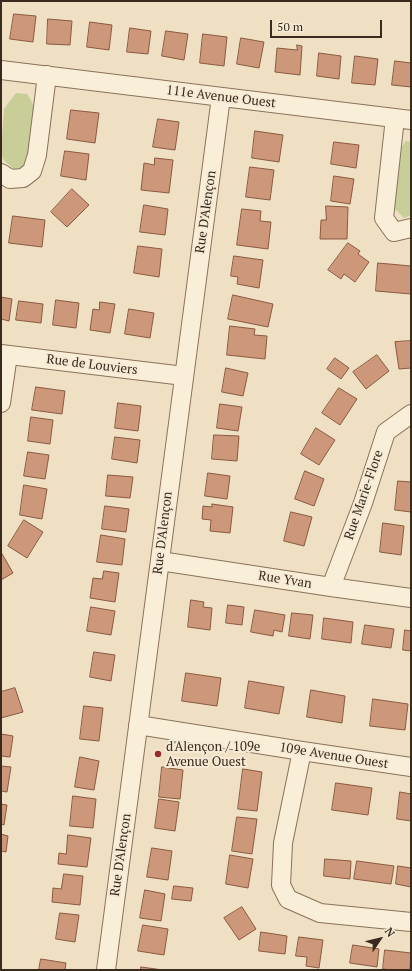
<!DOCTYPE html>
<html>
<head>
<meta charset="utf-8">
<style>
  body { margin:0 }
  #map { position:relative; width:412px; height:971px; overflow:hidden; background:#efe0c4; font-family:"PT Serif",serif }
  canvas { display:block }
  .frame { position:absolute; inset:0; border:2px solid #392a1e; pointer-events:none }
  .north { position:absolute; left:360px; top:919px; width:40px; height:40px; -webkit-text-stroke:3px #f6ead4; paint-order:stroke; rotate:55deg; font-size:11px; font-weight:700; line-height:16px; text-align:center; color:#392a1e }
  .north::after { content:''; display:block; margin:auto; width:14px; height:18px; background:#392a1e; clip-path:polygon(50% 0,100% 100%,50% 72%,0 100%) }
  .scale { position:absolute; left:270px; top:20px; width:112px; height:18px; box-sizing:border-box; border:2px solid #392a1e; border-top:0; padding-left:5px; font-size:12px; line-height:14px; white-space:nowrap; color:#392a1e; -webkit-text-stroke:3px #f6ead4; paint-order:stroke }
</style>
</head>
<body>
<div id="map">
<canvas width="412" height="971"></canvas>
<div class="frame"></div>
<div class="north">N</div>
<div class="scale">50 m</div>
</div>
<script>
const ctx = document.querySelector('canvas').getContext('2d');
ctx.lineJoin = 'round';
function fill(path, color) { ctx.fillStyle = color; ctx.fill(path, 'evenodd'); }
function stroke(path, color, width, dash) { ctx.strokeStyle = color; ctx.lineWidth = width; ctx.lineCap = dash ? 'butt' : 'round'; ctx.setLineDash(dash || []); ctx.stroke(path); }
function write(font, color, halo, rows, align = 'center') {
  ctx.font = font + ' "PT Serif",serif'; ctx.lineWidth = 4; ctx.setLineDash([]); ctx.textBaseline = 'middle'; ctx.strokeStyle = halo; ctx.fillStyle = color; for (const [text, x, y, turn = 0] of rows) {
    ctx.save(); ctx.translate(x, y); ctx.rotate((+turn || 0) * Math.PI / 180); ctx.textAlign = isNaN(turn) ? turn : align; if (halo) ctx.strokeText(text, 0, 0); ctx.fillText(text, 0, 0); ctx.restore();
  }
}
fill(new Path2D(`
  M16,93L27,94L31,100L34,108L29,159L23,166L14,170L3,159L1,152L4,109L9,102Z
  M406,141L411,142V215L404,218L393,207L399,150Z`), '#c9cd98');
const building = new Path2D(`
  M14,14L36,16L33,42L10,39Z
  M48,19L72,21L70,45L47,44Z
  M90,22L112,25L109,50L87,47Z
  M130,28L151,31L148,54L127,52Z
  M166,31L188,34L184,60L162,56Z
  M203,34L227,37L224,66L200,63Z
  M241,38L264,42L259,68L237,64Z
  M297,45L302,46L300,75L275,72L277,48L297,50Z
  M319,53L341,56L339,79L317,76Z
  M355,56L378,59L375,85L352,83Z
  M395,61L411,63V87L392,85Z
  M71,110L99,113L95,143L67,139Z
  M158,119L179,122L175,150L153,147Z
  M255,131L283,135L279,162L252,158Z
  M334,142L359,145L356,168L331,164Z
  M65,151L89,154L86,180L61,176Z
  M155,158L173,160L169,193L141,190L144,163L154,165Z
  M250,167L274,170L270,200L246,197Z
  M334,176L354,179L350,204L331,201Z
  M72,189L89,205L67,227L51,212Z
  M144,205L168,209L165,235L140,232Z
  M326,206L348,207L347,239H320L321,220H326Z
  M242,209L261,211L260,221L271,222L268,249L237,245Z
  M13,216L45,220L42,247L9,243Z
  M348,243L360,251L358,254L369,262L355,282L344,274L341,279L328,270Z
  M138,246L162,249L159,277L134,273Z
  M234,256L263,260L259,288L237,284L238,277L231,276Z
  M378,263L411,266V294L376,291Z
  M233,295L273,304L268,327L228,319Z
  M1,297L12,299L9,321L1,319Z
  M56,300L79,303L76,328L53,325Z
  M19,301L43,304L41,323L16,320Z
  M100,302L115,304L110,333L90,330L93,309L99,310Z
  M129,309L154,313L150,338L125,334Z
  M230,326L255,329L254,335L267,336L265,359L227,355Z
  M411,341V368L399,369L395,342Z
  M377,355L389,371L366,389L353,372Z
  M335,358L349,368L341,379L327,369Z
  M226,368L248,373L243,396L222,392Z
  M36,387L65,391L62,414L32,410Z
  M339,388L357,399L340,425L322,413Z
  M118,403L141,406L138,431L115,428Z
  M220,404L242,407L238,431L217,428Z
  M31,417L53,420L50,444L28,441Z
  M316,428L335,440L319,465L301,454Z
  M214,435L239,436L237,461L212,459Z
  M115,437L140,440L137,463L112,459Z
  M28,452L49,455L45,479L24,476Z
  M305,471L324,479L314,506L295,499Z
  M208,473L230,476L227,499L205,496Z
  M108,475L133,477L130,498L106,496Z
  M398,481L411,482V512L395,510Z
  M24,485L47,489L42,519L20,515Z
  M212,504L233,507L230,533L210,531L211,520L202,519L203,506L212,507Z
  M105,506L129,509L126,532L102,529Z
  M291,512L312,517L304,546L284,541Z
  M24,520L43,532L27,558L8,546Z
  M383,523L404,526L401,555L380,552Z
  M101,535L125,539L122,565L97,562Z
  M1,552L13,573L1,580Z
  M104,571L119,573L115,602L90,598L93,578L102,579Z
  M191,600L204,602L203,607L212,608L210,630L188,627Z
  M228,605L244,607L242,625L226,623Z
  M91,607L115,611L111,635L87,631Z
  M255,610L285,615L282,632L274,630L273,636L251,632Z
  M292,613L313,615L310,639L289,636Z
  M324,618L353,622L351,643L322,639Z
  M365,625L394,629L391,648L362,644Z
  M405,630L411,631V651L403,650Z
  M94,652L115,655L111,681L90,677Z
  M186,673L221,678L217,706L182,701Z
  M249,681L284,687L279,714L245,708Z
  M15,688L23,712L1,718V692Z
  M311,690L345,696L342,723L307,717Z
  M373,699L408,704L405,730L370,726Z
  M84,706L103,708L99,741L80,739Z
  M1,734L13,736L10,757L1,756Z
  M80,757L99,761L94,790L75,787Z
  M1,766L11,767L7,792L1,791Z
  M162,767L183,770L180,799L159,797Z
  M243,769L262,772L257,811L238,809Z
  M336,783L372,788L368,815L332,810Z
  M400,792L411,794V821L397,819Z
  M73,796L96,799L93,828L70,826Z
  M159,799L179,802L175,831L155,828Z
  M1,804L7,805L4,825L1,824Z
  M237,817L257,819L252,854L232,851Z
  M1,834L8,836L6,852L1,851Z
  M68,835L91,838L87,867L58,864L59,853L66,854Z
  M152,848L172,851L168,880L147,877Z
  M230,855L253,859L248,888L226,884Z
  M325,859L351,861L350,879L324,876Z
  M357,861L394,866L391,884L354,879Z
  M398,866L411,868V887L396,884Z
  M64,874L83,876L80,905L52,902L53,888L61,889Z
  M174,886L193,888L191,901L172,899Z
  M145,890L165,894L161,921L140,918Z
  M242,907L256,929L239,940L224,918Z
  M60,913L79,915L75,942L56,939Z
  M143,925L168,929L164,955L138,951Z
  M261,932L287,936L285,954L259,951Z
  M299,937L323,940L319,968L306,966L307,957L296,956Z
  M353,945L379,949L377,967L350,963Z
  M385,950L411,953L410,970H392L383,969Z
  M41,959L66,963L65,970H39Z
  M141,967L163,970H141Z`);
fill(building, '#cd987a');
stroke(building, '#895940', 1);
const minor = new Path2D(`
  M1,70L411,120
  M395,118L384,218L394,232L411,228
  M1,173L10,179L23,178L32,171L37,155L47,75
  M1,354L184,376
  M1,403L8,355
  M160,561L331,587L411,598
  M331,587L363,503L386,432L411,414
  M138,725L302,751L411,767
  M302,751L283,843L281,885L288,899L320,913L411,922
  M106,970L221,97`);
stroke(minor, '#8a715a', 20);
stroke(minor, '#f9eed8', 18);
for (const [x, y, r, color] of [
  [158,754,4,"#992a30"]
]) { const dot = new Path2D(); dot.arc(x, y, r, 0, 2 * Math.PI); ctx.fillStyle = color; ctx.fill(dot); stroke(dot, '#f6ead4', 1.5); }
write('13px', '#392a1e', '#f6ead4', [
  ["111e Avenue Ouest",221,97,7],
  ["Rue D'Alençon",206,212,-82],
  ["Rue de Louviers",92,365,7],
  ["Rue Marie-Flore",364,495,-71],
  ["Rue D'Alençon",163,533,-83],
  ["Rue Yvan",285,580,9],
  ["109e Avenue Ouest",334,756,9],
  ["Rue D'Alençon",121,855,-82]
]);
write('13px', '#392a1e', '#f6ead4', [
  ["d'Alençon / 109e",166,747],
  ["Avenue Ouest",166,762]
], 'left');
</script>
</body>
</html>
